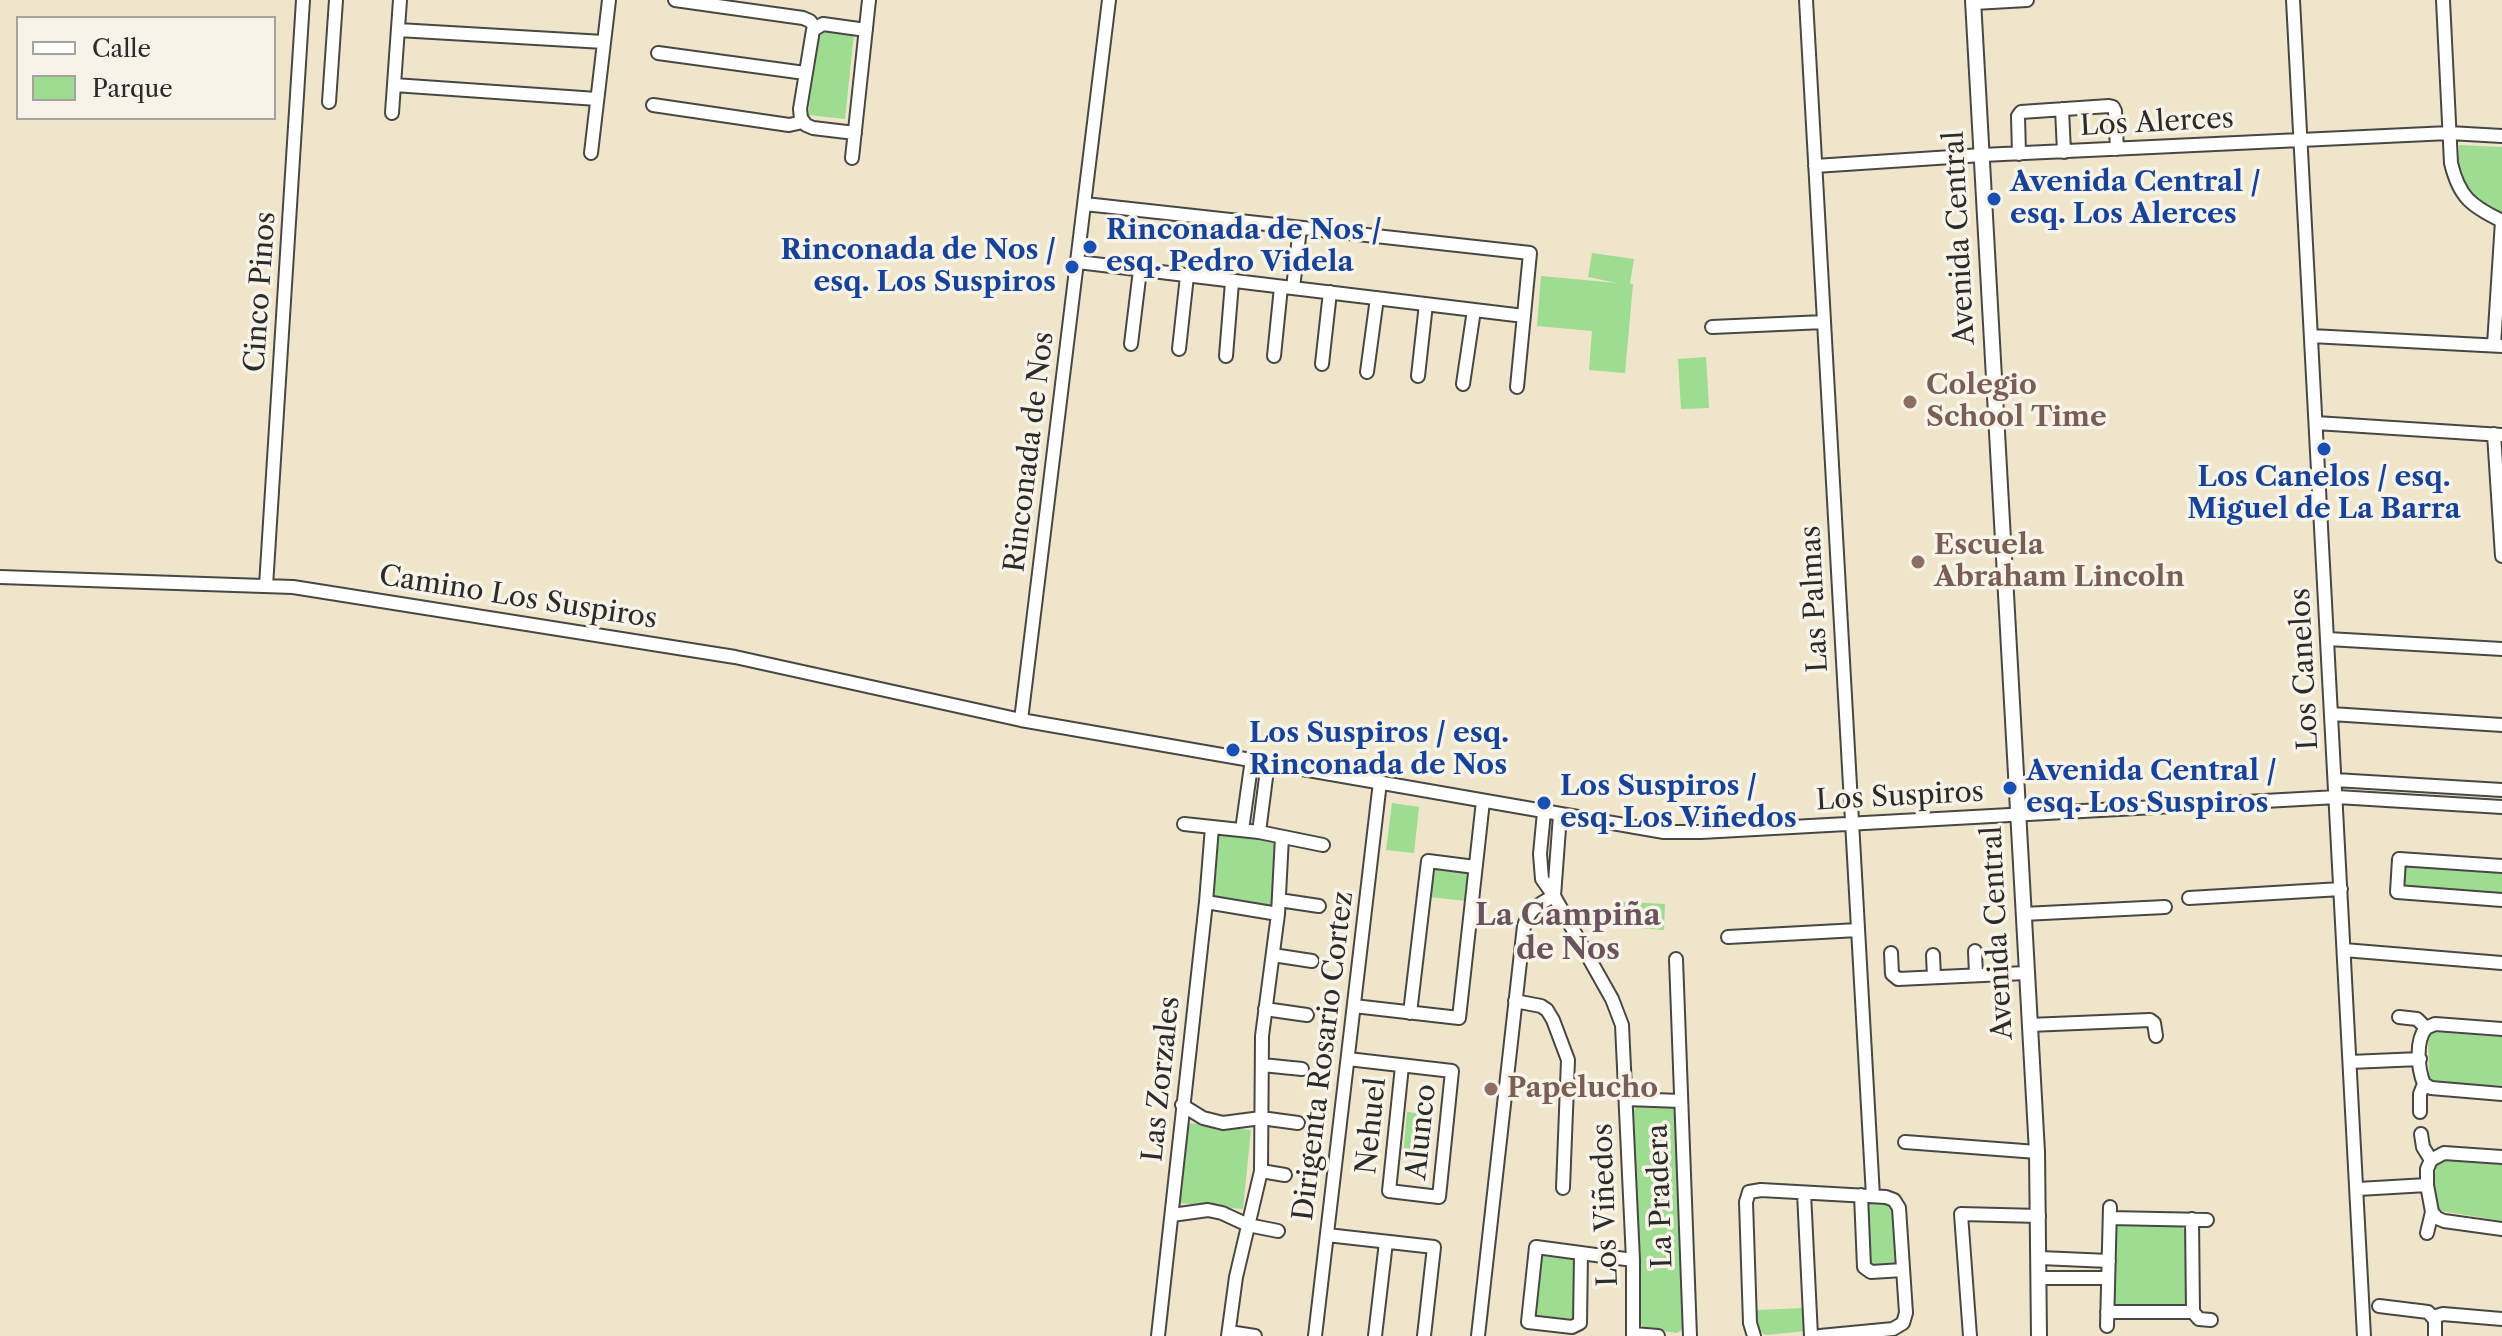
<!DOCTYPE html>
<html>
<head>
<meta charset="utf-8">
<style>
  body { margin:0 }
  #map { position:relative; width:2502px; height:1336px; overflow:hidden; background:#efe5ca; font-family:"Libre Caslon Text",serif }
  canvas { display:block }
  .legend { position:absolute; left:16px; top:16px; width:260px; height:104px; box-sizing:border-box; background:#f7f3e8; border:2px solid #a5a39c; margin:0; padding:10px 14px; list-style:none; font-size:24px; color:#2b2b2b }
  .legend li { display:flex; align-items:center; gap:16px; height:40px }
  .legend b { width:40px; border:2px solid #a5a39c }
</style>
</head>
<body>
<div id="map">
<canvas width="2502" height="1336"></canvas>
<ul class="legend">
<li><b style="height:10px;background:#fff"></b>Calle</li>
<li><b style="height:22px;background:#9edc92"></b>Parque</li>
</ul>
</div>
<script>
const ctx = document.querySelector('canvas').getContext('2d');
ctx.lineJoin = 'round';
function fill(path, color) { ctx.fillStyle = color; ctx.fill(path, 'evenodd'); }
function stroke(path, color, width, dash) { ctx.strokeStyle = color; ctx.lineWidth = width; ctx.lineCap = dash ? 'butt' : 'round'; ctx.setLineDash(dash || []); ctx.stroke(path); }
function write(font, color, halo, rows, align = 'center') {
  ctx.font = font + ' "Libre Caslon Text",serif'; ctx.lineWidth = 7; ctx.setLineDash([]); ctx.textBaseline = 'middle'; ctx.strokeStyle = halo; ctx.fillStyle = color; for (const [text, x, y, turn = 0] of rows) {
    ctx.save(); ctx.translate(x, y); ctx.rotate((+turn || 0) * Math.PI / 180); ctx.textAlign = isNaN(turn) ? turn : align; if (halo) ctx.strokeText(text, 0, 0); ctx.fillText(text, 0, 0); ctx.restore();
  }
}
fill(new Path2D(`
  M818,29L854,34L845,119L808,115Z
  M2459,145L2502,147V214C2492,212 2487,208 2479,202C2458,186 2458,171 2459,145Z
  M1592,253L1634,259L1630,284H1633L1625,373L1589,370L1592,331L1537,326L1541,276L1617,283L1588,277Z
  M1706,357L1709,408L1681,409L1678,359Z
  M1392,803L1419,807L1414,853L1386,850Z
  M1223,832L1273,840L1275,843L1272,907L1212,899L1218,837Z
  M2410,863L2502,870V897L2403,890L2401,867Z
  M1433,869L1470,873L1466,901L1429,897Z
  M1623,902L1665,904L1664,930L1621,927Z
  M2434,1032L2502,1037V1086L2434,1082L2429,1077L2428,1036Z
  M1638,1106H1669L1679,1110L1685,1328L1677,1333L1643,1328L1638,1317L1632,1112Z
  M1407,1112L1435,1115L1430,1159L1403,1156Z
  M1188,1123L1251,1130L1243,1209L1180,1203Z
  M2444,1160L2502,1165V1221L2441,1211C2433,1200 2432,1173 2439,1162Z
  M1865,1202L1890,1203L1894,1210L1897,1262L1892,1266L1868,1267Z
  M2122,1223L2179,1225L2185,1230L2187,1302L2184,1306L2121,1307L2115,1304V1228Z
  M1539,1256L1579,1259L1575,1319L1535,1316Z
  M1804,1308L1806,1331L1766,1335L1759,1331L1756,1310Z`), '#9edc92');
const minor = new Path2D(`
  M675,0L803,18L810,21L815,27
  M1806,0L1873,1196
  M2293,0L2364,1336
  M2443,0L2451,163C2459,197 2471,206 2502,221
  M1974,3L2027,0
  M398,30L604,42
  M658,53L805,73
  M394,85L597,99
  M329,102L336,0
  M653,105L789,125L803,122
  M2062,109L2064,152
  M392,113L400,0
  M855,133L813,128L806,125L801,118L800,109L813,30L823,24L866,30
  M591,153L609,0
  M2019,154L2018,116L2021,112L2109,106L2113,107L2115,111L2117,149
  M852,158L869,0
  M1815,166L1982,155L2449,133L2502,136
  M1085,204L1530,253L1517,387
  M1078,262L1524,316
  M1293,288L1300,228
  M1712,327L1824,322
  M2311,336L2502,346
  M1131,344L1140,270
  M2494,345L2502,221
  M1179,349L1187,276
  M1226,356L1232,282
  M1274,356L1281,287
  M1322,364L1330,292
  M1367,372L1377,298
  M1418,376L1426,304
  M1463,384L1474,310
  M2316,423L2502,435
  M2494,434L2502,556
  M0,577L293,587L735,657L1021,720L1664,832H1701L2337,797L2502,807
  M266,586L303,0
  M2328,639L2502,649
  M2331,714L2502,725
  M1021,720L1109,0
  M2335,780L2502,790
  M1544,812L1540,854L1542,879L1554,896L1612,999L1622,1025L1633,1260V1336
  M1184,824L1259,832L1323,845
  M1242,830L1252,759
  M1259,832L1268,762
  M2502,866L2399,859L2397,892L2502,900
  M1554,896L1560,815
  M2189,898L2341,889
  M1279,900L1319,906
  M1206,902L1278,914
  M2023,914L2165,907
  M1728,937L1858,930
  M2344,950L2502,963
  M1975,951L1976,975
  M1891,953L1892,974L1898,979L2026,973
  M1273,955L1312,961
  M1933,955L1934,977
  M1676,959L1690,1336
  M1515,1001L1541,1006L1547,1010L1553,1020L1568,1060L1563,1188
  M1354,1006L1459,1018L1483,801
  M1265,1009L1307,1015
  M1410,1013L1428,861L1475,867
  M2399,1017L2417,1019L2426,1028
  M2029,1025L2150,1020L2154,1023L2156,1036
  M2426,1028L2435,1024L2502,1029
  M1348,1059L1452,1071L1439,1197L1389,1191L1402,1066
  M2350,1062L2420,1059
  M1262,1065L1302,1069
  M2424,1084L2431,1088L2502,1094
  M1626,1099L1681,1101
  M1182,1105L1203,1118L1223,1123L1261,1118L1298,1123
  M2420,1112V1094L2424,1084C2418,1069 2415,1041 2426,1028
  M2421,1134L2423,1147L2431,1160
  M1905,1142L2037,1152
  M2431,1160L2444,1153L2502,1157
  M1261,1171L1285,1175
  M2358,1189L2427,1185
  M1804,1193L1811,1336
  M1861,1195L1864,1267L1871,1272L1903,1270
  M2432,1212L2437,1218L2444,1221L2502,1229
  M1172,1215L1208,1210L1222,1213L1248,1225L1278,1231
  M2110,1218L2207,1220
  M2192,1219L2193,1312
  M2427,1233L2432,1212L2427,1185V1169L2431,1160
  M1327,1235L1434,1247L1424,1336
  M1581,1254L1580,1323L1572,1327L1528,1322L1536,1247L1633,1260
  M2040,1258L2109,1261
  M2039,1278H2108
  M2379,1306L2428,1312L2435,1320V1336
  M2107,1312H2193L2199,1319L2211,1320
  M2433,1317L2443,1314L2502,1319
  M2107,1326L2110,1207
  M1229,1332L1255,1336
  M1633,1334L1658,1336
  M1158,1336L1206,902L1212,827
  M1228,1336L1236,1277L1261,1171L1262,1036L1278,914L1282,837
  M1315,1336L1380,782
  M1375,1336L1386,1242
  M1478,1336L1524,926C1529,909 1539,904 1554,896
  M1754,1336L1750,1323L1746,1202L1749,1192L1761,1190L1886,1197L1894,1200L1899,1208L1906,1313L1903,1323L1893,1329L1820,1336
  M1970,1336L1961,1214L2039,1216`);
const tertiary = new Path2D(`
  M1973,0L2037,1152L2039,1336`);
stroke(minor, '#484743', 16);
stroke(tertiary, '#484743', 18);
stroke(minor, '#fff', 12);
stroke(tertiary, '#fff', 14);
for (const [x, y, r, color] of [
  [1994,199,8,"#1a4fb4"],
  [1090,247,8,"#1a4fb4"],
  [1072,267,8,"#1a4fb4"],
  [1910,402,8,"#8d6e63"],
  [2324,449,8,"#1a4fb4"],
  [1918,562,8,"#8d6e63"],
  [1233,750,8,"#1a4fb4"],
  [2010,788,8,"#1a4fb4"],
  [1544,803,8,"#1a4fb4"],
  [1491,1089,8,"#8d6e63"]
]) { const dot = new Path2D(); dot.arc(x, y, r, 0, 2 * Math.PI); ctx.fillStyle = color; ctx.fill(dot); stroke(dot, '#f7f3e8', 3); }
write('28px', '#2b2b2b', '#f7f3e8', [
  ["Los Alerces",2157,123,-3],
  ["Avenida Central",1960,238,-93],
  ["Cinco Pinos",261,292,-86],
  ["Rinconada de Nos",1030,452,-83],
  ["Camino Los Suspiros",518,598,9],
  ["Las Palmas",1815,599,-93],
  ["Los Canelos",2305,669,-93],
  ["Los Suspiros",1900,797,-3],
  ["Avenida Central",1998,933,-93],
  ["Dirigenta Rosario Cortez",1324,1056,-83],
  ["Las Zorzales",1162,1079,-84],
  ["Nehuel",1372,1126,-84],
  ["Alunco",1422,1132,-84],
  ["La Pradera",1661,1196,-92],
  ["Los Viñedos",1606,1205,-92]
]);
write('bold 28px', '#164399', '#f7f3e8', [
  ["Avenida Central /",2010,183],
  ["esq. Los Alerces",2010,215],
  ["Rinconada de Nos /",1106,231],
  ["esq. Pedro Videla",1106,263],
  ["Rinconada de Nos /",1056,251,"right"],
  ["esq. Los Suspiros",1056,283,"right"],
  ["Los Canelos / esq.",2324,478,"center"],
  ["Miguel de La Barra",2324,510,"center"],
  ["Los Suspiros / esq.",1249,734],
  ["Rinconada de Nos",1249,766],
  ["Avenida Central /",2026,772],
  ["esq. Los Suspiros",2026,804],
  ["Los Suspiros /",1560,787],
  ["esq. Los Viñedos",1560,819]
], 'left');
write('bold 28px', '#785e54', '#f7f3e8', [
  ["Colegio",1926,386],
  ["School Time",1926,418],
  ["Escuela",1934,546],
  ["Abraham Lincoln",1934,578],
  ["Papelucho",1507,1089]
], 'left');
write('bold 30px', '#69545d', '#f7f3e8', [
  ["La Campiña",1568,916],
  ["de Nos",1568,950]
]);
</script>
</body>
</html>
